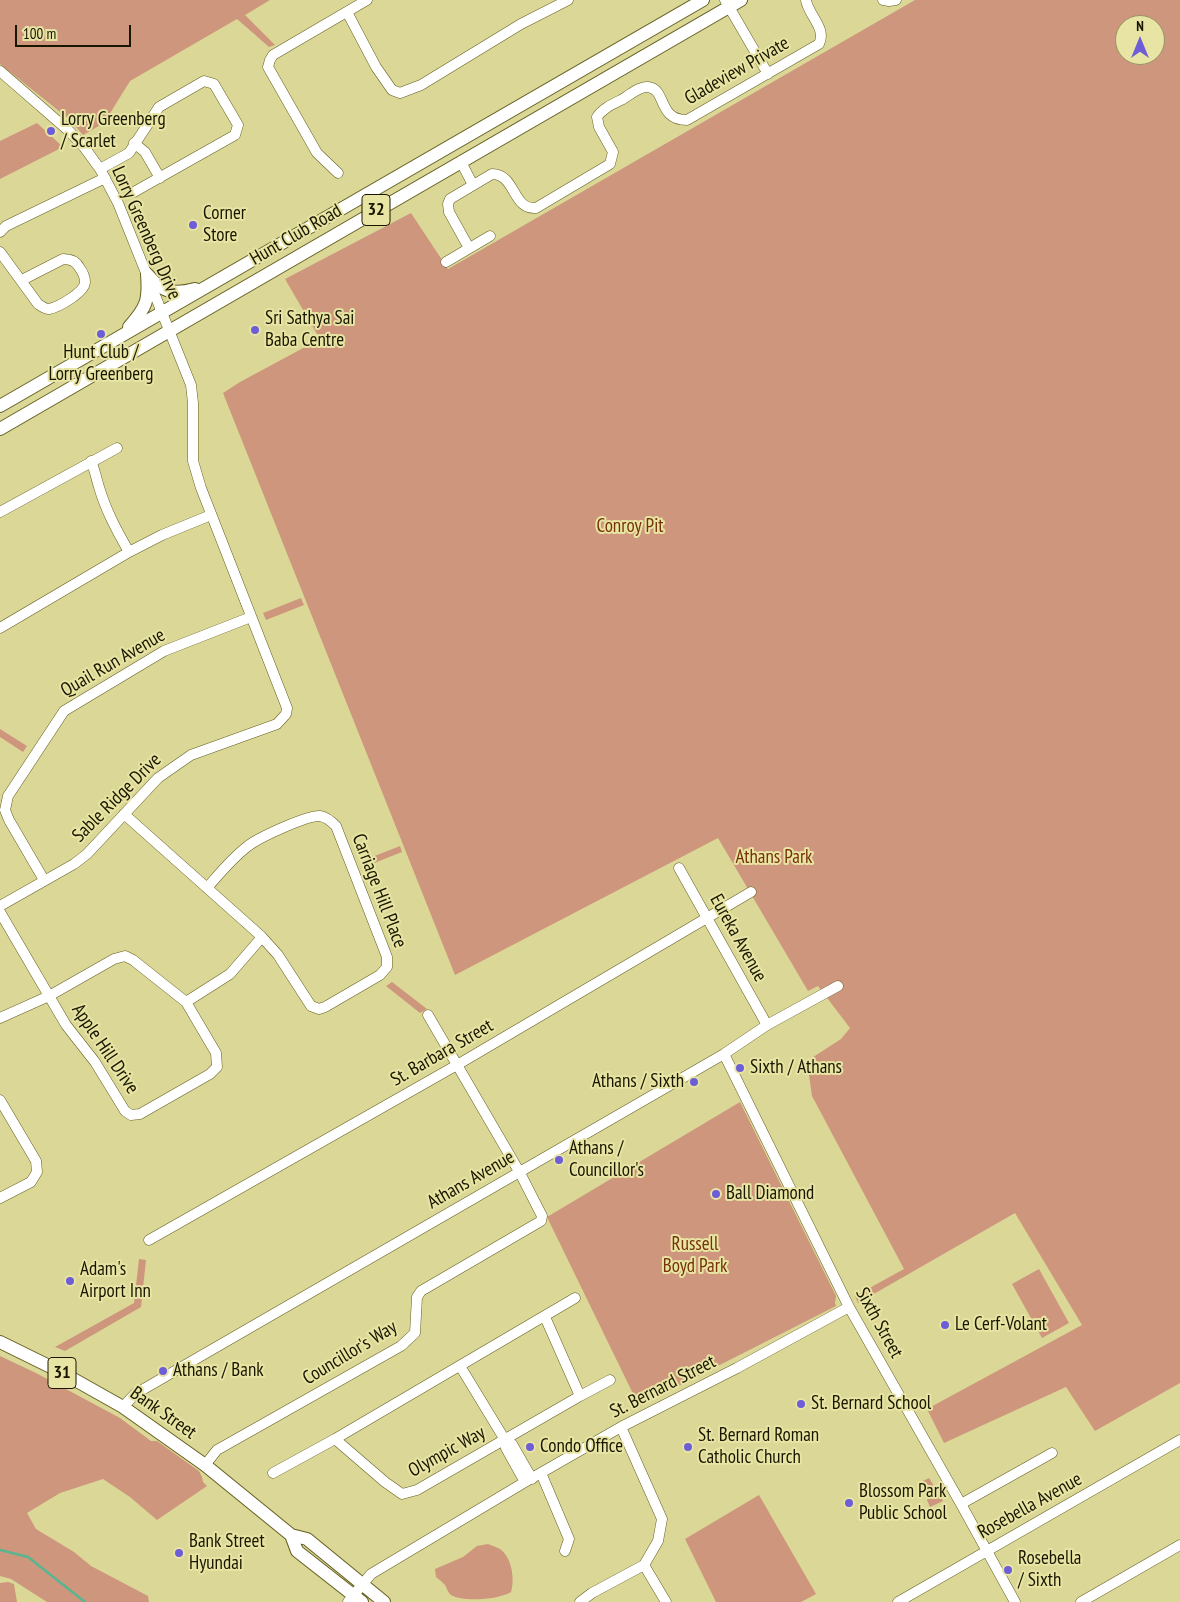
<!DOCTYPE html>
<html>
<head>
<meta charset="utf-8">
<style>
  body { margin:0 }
  #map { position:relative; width:1180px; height:1602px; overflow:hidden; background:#dbd796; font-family:"PT Sans Narrow",sans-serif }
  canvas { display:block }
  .north { position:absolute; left:1115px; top:15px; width:50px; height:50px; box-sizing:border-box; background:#e8e4a3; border:1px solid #959262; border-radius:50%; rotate:0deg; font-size:14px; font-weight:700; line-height:20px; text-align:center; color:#191600 }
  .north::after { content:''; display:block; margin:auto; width:18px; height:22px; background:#6d5dd7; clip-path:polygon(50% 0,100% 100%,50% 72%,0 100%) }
  .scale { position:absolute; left:15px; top:25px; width:116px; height:22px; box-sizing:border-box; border:2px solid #191600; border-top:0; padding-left:6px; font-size:15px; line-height:18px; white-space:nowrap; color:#191600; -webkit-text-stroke:4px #e8e4a3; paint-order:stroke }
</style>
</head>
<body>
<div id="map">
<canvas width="1180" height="1602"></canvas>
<div class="north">N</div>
<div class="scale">100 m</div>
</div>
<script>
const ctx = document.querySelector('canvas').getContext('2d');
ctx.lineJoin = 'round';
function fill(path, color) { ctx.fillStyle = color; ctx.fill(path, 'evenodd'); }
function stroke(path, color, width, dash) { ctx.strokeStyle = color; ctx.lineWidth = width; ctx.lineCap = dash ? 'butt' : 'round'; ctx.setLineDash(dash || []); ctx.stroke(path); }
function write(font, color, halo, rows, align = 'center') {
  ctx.font = font + ' "PT Sans Narrow",sans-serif'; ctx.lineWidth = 4; ctx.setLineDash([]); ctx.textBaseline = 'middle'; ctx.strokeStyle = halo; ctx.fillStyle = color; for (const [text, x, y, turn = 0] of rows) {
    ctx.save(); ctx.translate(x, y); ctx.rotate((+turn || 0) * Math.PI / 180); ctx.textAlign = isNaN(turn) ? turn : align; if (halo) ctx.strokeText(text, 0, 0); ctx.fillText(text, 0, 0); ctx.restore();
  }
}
fill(new Path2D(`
  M0,0H270L245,15L275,45L269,47L237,19L130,81L104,123L83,135L69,119L0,64Z
  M915,0H1180V1383L1095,1431L1066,1387L944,1443L927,1409L1082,1325L1015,1213L858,1303L855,1296L904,1269L812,1096L807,1061L841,1039L850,1028L818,986L808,991L718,838L455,975L223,393L240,382L320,339L285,279L411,213L448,269ZM1125,25H1155V55H1125Z
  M37,123L63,147L0,179V141Z
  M301,598L304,605L266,620L263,613Z
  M0,729L27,746L23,752L0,737Z
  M400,846L402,852L364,867L362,861Z
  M392,982L427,1009L420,1013L386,986Z
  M740,1102L836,1296L835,1303L836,1306L639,1406L547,1217Z
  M139,1259L146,1260L141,1307L65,1351L55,1347L134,1303Z
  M1039,1269L1069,1323L1042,1338L1012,1284Z
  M0,1356L36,1373L120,1418L151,1441H157L199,1471L202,1477L203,1482L207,1486L157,1520L130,1497L103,1479L60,1493L27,1513L36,1529L74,1552L91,1566L148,1596L149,1602H47L11,1579L0,1576Z
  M929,1478L943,1501L930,1507L927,1500L929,1497L921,1482Z
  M759,1495L816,1594L801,1602H716L685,1539Z
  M488,1544C492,1546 497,1547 500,1549C512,1557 515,1580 511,1592C498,1600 463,1602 451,1595C448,1593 447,1588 445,1585C442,1582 439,1579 436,1577L435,1569L463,1557L477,1546Z
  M8,1582L14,1584L17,1602H0V1583Z`), '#ce967d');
stroke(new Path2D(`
  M0,1550L28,1557L85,1602`), '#57b690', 2.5);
const minor = new Path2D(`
  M725,0L768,74
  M883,0L889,1L896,0
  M347,12L376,67L392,90L400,93L421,85L521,24L568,0
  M0,71L69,131L84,147L100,169L118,203L191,385L193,403V461L201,488L287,708L286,714L277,724L191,755L158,778L87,854L74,864L0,906
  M134,143L145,152L160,178
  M461,162L473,185
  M100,169L129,153L159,107L204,81L214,84L238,125L235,135L134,192
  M338,173L317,153L268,67L270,60L273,55L367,0
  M0,232L6,226L105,178
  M469,248L449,212L448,204L450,199L492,174C516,174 512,210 536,208L610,164L613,152L599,127L597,117C603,108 613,104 623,99C629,95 640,86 648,87C667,89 657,120 687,120L819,44C827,28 808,15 806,0
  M0,252L38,304C41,306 45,309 49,309C59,307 85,292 85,282C85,277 82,271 79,267C76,261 70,259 63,259L22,280
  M446,262L490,236
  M91,461C95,470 96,478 99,487C106,511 117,531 129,552
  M0,512L117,448
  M0,628L129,552L162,535L211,515
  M124,814L261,936L278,955L311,1006L319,1009L325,1007L380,975L387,967V957L336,826C331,821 326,817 320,816C307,815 258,838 248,846C232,858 220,873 207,888
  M679,868L767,1025
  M44,880L9,820L5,810L8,796L64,711L164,651L251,617
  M0,912L66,1025L95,1062L125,1111L131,1115L140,1114L210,1074L217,1067L216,1053L186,1002L133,960L125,956L114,959L49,996L0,1018
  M186,1002L230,974L262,937
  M724,1054L849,1307L961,1504L1015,1602
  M0,1100L36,1161L37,1172L31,1182L0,1198
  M149,1240L457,1065L751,892
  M545,1317L580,1396
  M460,1366L505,1440
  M123,1407L135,1394L724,1054L767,1025L838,986
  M335,1439L385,1482L402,1494L417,1490L580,1396L610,1380
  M205,1465L217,1450L401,1346L415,1333L417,1297L421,1291L541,1221L542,1216L520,1173L428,1015
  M273,1473L335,1439L575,1298
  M541,1473L569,1539L565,1551
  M525,1482L506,1448L505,1440L512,1444L532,1479
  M961,1504L1052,1453
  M644,1565L666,1602
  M348,1602L371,1574L525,1482L621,1427L737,1368L849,1307
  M580,1602L592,1593L644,1565L658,1541L662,1519L621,1427
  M898,1602L1180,1440
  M1081,1602L1180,1545`);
const major = new Path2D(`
  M147,274C162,292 172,295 195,289
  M129,327C147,307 149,300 147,274
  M0,406L703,0
  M0,429L741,0
  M0,1342L59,1371L123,1407L205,1465L291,1535L307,1539L384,1602
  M291,1535L297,1551L362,1602`);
stroke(minor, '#645f20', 11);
stroke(major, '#645f20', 14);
stroke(minor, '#fff', 10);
stroke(major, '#fff', 12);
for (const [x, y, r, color] of [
  [51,131,5,"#6d5dd7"],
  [193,225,5,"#6d5dd7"],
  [255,330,5,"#6d5dd7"],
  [101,334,5,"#6d5dd7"],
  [740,1068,5,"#6d5dd7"],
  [694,1082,5,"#6d5dd7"],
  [559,1160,5,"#6d5dd7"],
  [716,1194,5,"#6d5dd7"],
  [70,1281,5,"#6d5dd7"],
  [945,1325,5,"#6d5dd7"],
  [163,1371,5,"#6d5dd7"],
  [801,1404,5,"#6d5dd7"],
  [530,1447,5,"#6d5dd7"],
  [688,1447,5,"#6d5dd7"],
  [849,1503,5,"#6d5dd7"],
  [179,1553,5,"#6d5dd7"],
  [1008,1570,5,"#6d5dd7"]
]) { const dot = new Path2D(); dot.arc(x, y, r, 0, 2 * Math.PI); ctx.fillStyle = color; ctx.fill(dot); stroke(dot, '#e8e4a3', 2); }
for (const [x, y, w] of [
  [376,210,28],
  [62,1373,28]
]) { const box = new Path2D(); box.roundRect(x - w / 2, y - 15.5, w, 31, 4); ctx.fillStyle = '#e8e4a3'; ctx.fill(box); stroke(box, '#191600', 1); }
write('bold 18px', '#191600', null, [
  ["32",376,210],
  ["31",62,1373]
]);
write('19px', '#191600', '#e8e4a3', [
  ["Gladeview Private",737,71,-30],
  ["Lorry Greenberg Drive",146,233,66],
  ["Hunt Club Road",296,235,-30],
  ["Quail Run Avenue",113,663,-30],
  ["Sable Ridge Drive",117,798,-45],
  ["Carriage Hill Place",379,891,69],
  ["Eureka Avenue",738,938,61],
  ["Apple Hill Drive",105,1049,56],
  ["St. Barbara Street",442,1053,-30],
  ["Athans Avenue",471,1180,-30],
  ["Sixth Street",879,1323,61],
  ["Councillor's Way",350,1353,-31],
  ["St. Bernard Street",663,1387,-27],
  ["Bank Street",163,1413,35],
  ["Olympic Way",447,1452,-29],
  ["Rosebella Avenue",1030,1506,-29]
]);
write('19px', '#191600', '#e8e4a3', [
  ["Lorry Greenberg",61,120],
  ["/ Scarlet",61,142],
  ["Corner",203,214],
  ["Store",203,236],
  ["Sri Sathya Sai",265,319],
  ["Baba Centre",265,341],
  ["Hunt Club /",101,353,"center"],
  ["Lorry Greenberg",101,375,"center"],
  ["Sixth / Athans",750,1068],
  ["Athans / Sixth",684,1082,"right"],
  ["Athans /",569,1149],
  ["Councillor's",569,1171],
  ["Ball Diamond",726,1194],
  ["Adam's",80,1270],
  ["Airport Inn",80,1292],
  ["Le Cerf-Volant",955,1325],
  ["Athans / Bank",173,1371],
  ["St. Bernard School",811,1404],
  ["St. Bernard Roman",698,1436],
  ["Catholic Church",698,1458],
  ["Condo Office",540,1447],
  ["Blossom Park",859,1492],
  ["Public School",859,1514],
  ["Bank Street",189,1542],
  ["Hyundai",189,1564],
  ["Rosebella",1018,1559],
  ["/ Sixth",1018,1581]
], 'left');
write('19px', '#773108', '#e8e4a3', [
  ["Conroy Pit",630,527],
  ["Athans Park",774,858],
  ["Russell",695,1245],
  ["Boyd Park",695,1267]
]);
</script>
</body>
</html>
